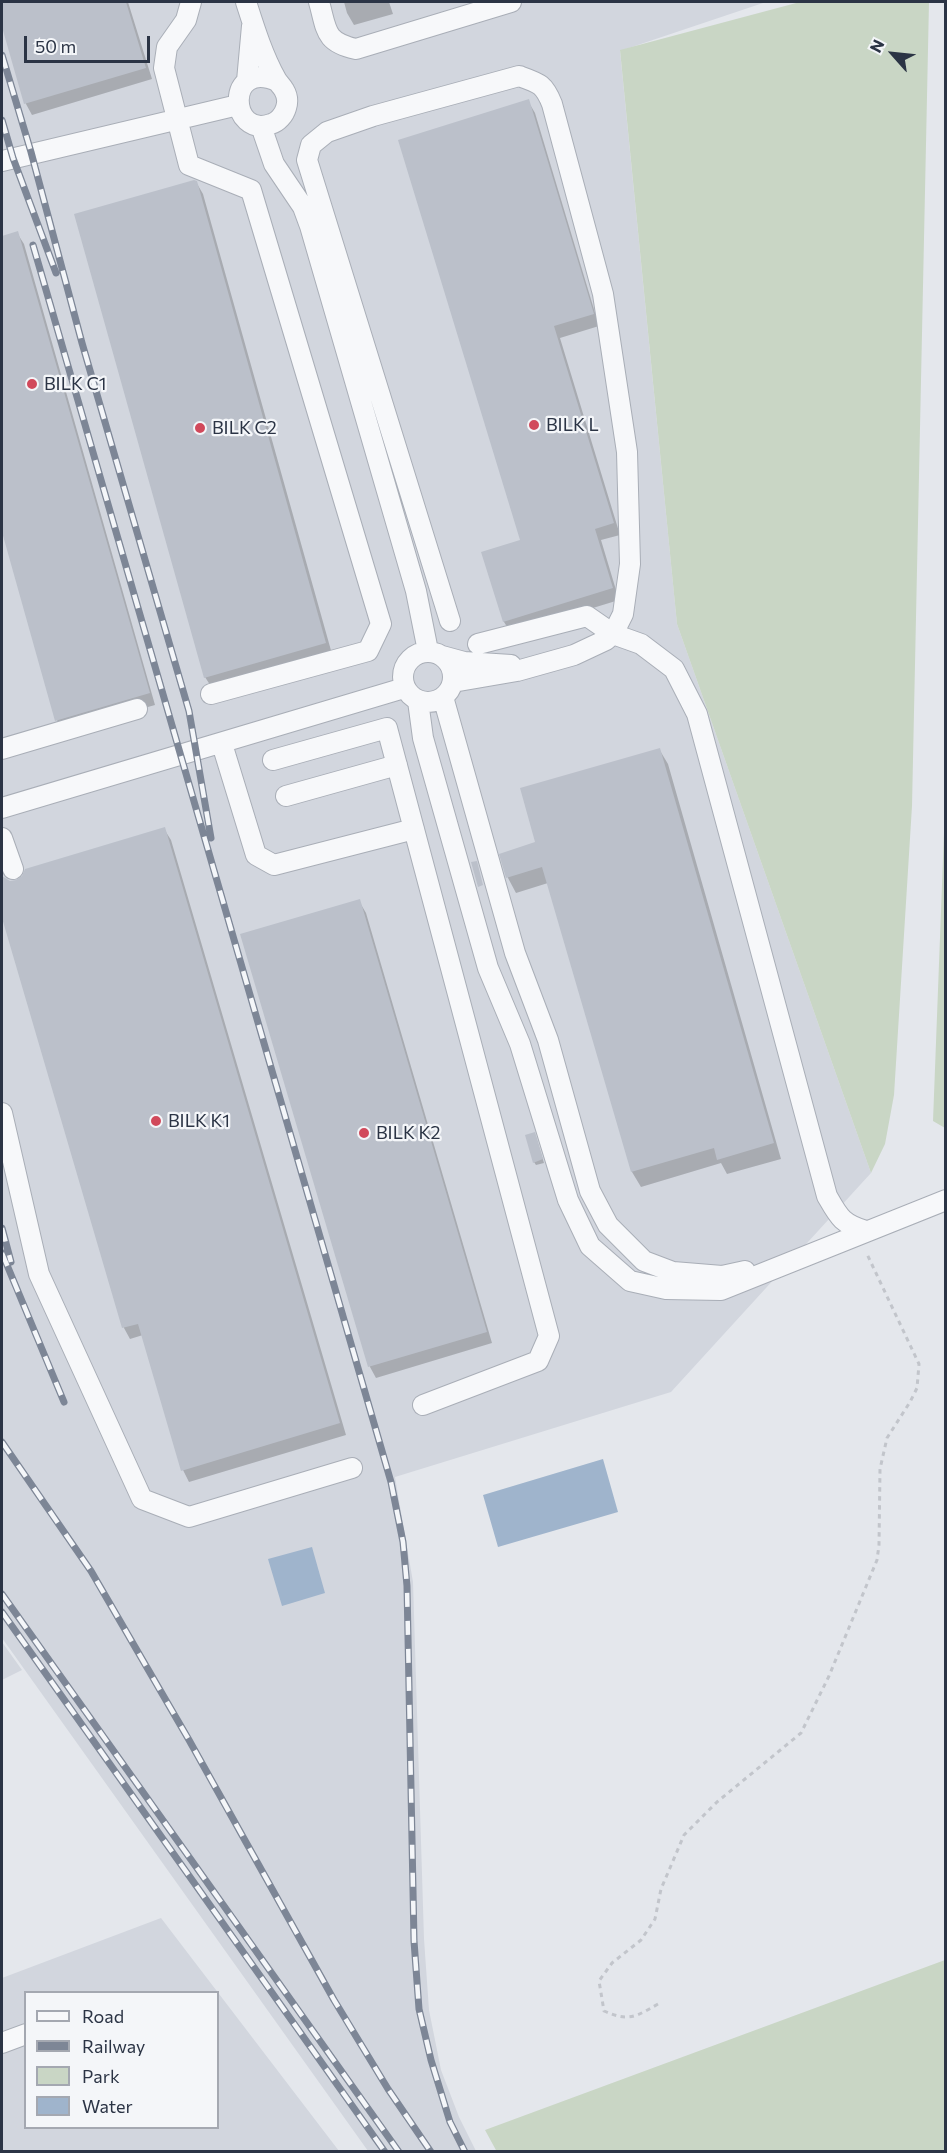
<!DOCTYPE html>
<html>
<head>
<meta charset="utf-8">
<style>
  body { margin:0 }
  #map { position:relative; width:947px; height:2153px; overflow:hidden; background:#e4e7ec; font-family:Commissioner,sans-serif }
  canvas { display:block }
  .frame { position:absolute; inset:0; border:3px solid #2b3445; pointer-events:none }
  .legend { position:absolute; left:24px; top:1991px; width:195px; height:138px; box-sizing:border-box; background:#f4f6f9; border:2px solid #a4a8b1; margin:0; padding:8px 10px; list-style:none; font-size:18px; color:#2b3445 }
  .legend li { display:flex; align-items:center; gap:12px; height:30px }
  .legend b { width:30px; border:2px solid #a4a8b1 }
  .north { position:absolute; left:863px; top:24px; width:60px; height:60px; -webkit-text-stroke:4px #f4f6f9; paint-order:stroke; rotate:297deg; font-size:16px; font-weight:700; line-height:24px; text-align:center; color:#2b3445 }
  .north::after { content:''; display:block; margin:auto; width:21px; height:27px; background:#2b3445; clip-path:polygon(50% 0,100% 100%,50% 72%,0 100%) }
  .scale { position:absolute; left:24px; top:36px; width:126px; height:27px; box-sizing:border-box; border:3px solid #2b3445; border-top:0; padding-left:8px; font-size:18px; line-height:21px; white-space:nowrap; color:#2b3445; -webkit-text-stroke:4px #f4f6f9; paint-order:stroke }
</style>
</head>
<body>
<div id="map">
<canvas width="947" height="2153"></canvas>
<div class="frame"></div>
<ul class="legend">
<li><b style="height:8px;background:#f7f8fa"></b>Road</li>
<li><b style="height:8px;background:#7d8696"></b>Railway</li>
<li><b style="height:16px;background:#c9d6c5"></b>Park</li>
<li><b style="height:16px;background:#9fb4cc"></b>Water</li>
</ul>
<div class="north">N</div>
<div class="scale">50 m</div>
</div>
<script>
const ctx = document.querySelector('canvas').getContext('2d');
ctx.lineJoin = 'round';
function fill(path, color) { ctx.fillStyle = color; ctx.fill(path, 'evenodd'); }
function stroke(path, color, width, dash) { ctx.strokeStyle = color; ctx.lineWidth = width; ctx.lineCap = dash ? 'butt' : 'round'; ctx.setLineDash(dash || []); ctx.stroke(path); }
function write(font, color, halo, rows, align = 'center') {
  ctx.font = font + ' Commissioner,sans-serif'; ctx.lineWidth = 4.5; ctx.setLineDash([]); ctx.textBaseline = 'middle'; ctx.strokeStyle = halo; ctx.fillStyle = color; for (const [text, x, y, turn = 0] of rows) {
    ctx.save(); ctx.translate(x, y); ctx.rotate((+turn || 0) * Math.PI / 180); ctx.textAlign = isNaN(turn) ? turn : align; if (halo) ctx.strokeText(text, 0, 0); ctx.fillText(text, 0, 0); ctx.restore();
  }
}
fill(new Path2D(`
  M2,2H766L620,51L677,624L871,1173L671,1392L395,1477L413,1582L424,1939L429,2010L441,2070L459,2117L476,2151H368L2,1638Z
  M2,1642L22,1670L2,1680Z
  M161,1918L339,2151L2,2152V1978ZM26,1992H218V2128H26Z`), '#d2d6de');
fill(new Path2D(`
  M800,2H929L912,806L894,1095L885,1144L871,1173L677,624L620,50Z
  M945,806L946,1128H945L933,1121Z
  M945,1960V2151L497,2152L485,2130Z`), '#c9d6c5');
fill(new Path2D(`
  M603,1459L618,1512L498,1547L483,1495Z
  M312,1547L325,1593L282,1606L268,1559Z`), '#9fb4cc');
fill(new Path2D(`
  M2,2H128L152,79L32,115L26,104L2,22Z
  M344,2H389L393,14L354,25L347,13Z
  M528,101L535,113L599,326L560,338L620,535L601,540L619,600L511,633L504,622L483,553L521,541Z
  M196,182L203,194L332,654L212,688L205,677Z
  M17,233L24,244L155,705L63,731L57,720L2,527V238Z
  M659,749L668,764L781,1159L727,1174L721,1163L641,1187L632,1172L548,883L516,893L508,878L501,855L537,843Z
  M164,829L171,840L346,1435L189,1482L183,1470L143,1335L130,1339L124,1328L2,913V878L10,882H17Z
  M359,901L366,913L492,1343L376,1378L370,1367L242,936Z
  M536,1137L544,1163L536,1165L534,1162Z`), '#0003');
fill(new Path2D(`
  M2,2H126L146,68L24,104L2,27Z
  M529,99L594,314L554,326L614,523L595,529L613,588L503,622L481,552L520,540L398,140Z
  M194,180L197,181L326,643L204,678L74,214Z
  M18,231L150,693L55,721L2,532V236Z
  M660,748L774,1143L717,1160L714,1148L631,1172L542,867L506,878L499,854L535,842L520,788Z
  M165,827L340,1423L181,1471L138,1324L122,1328L2,918V876L10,881L16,880L22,876L25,869Z
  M477,861L483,885L478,887L471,862Z
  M360,899L487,1332L368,1367L240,934Z
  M535,1132L543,1159L533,1163L525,1135Z`), '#bbc0ca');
const minor = new Path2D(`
  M191,2L186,20L167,47L164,68L189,165L251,190L381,624L368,651L211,694
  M246,2C254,27 263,56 276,79C278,83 282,86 284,90C287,95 288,102 286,108C284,115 278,122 271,124C229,139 225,59 277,81
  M319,2C327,30 324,42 356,49L511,2
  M247,81L252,26
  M261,126L274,164L303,207L310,226L416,591L428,651
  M2,161L238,105
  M450,621L307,160L311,145L327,132L373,116L519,76C539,83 544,84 552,104L603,294L627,452L630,564L623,614L613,634L606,640L574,655L517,671L453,682
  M478,644L587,616L613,634L641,644L674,669L697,714L827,1196C839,1217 842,1224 866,1231
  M403 677a25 25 0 1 1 50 0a25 25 0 1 1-50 0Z
  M442,656L464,662L511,665
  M443,697L515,953L548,1040L590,1191L608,1225L644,1261L673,1272L722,1276L745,1271
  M418,701L423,738L488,968L520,1044L568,1200L590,1246L630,1281L666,1289L721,1290L946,1200
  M222,744L256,855L274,865L414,829
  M2,749L137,709
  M273,760L387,728L549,1336L538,1361L423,1405
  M286,796L397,765
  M2,808L404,688
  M2,838L13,869
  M2,1113L39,1274L142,1499L189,1517L352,1468
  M2,2043L26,2034`);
stroke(minor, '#a9aeb7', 22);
stroke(new Path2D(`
  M658,2004C635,2017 629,2022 604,2011L599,1981L612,1963L641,1940L655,1919L661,1889L684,1835L717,1802L801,1733L829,1676L877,1560L879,1545L880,1469L887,1438L910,1402L917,1388L919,1364L866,1252`), '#c2c5cb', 3, [4.5, 4.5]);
stroke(minor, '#f7f8fa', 20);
const rail = new Path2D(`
  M2,55L31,152L82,343L189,711L211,838
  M2,120L13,158L56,273
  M33,245L391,1482L403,1542L407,1586L414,1941L419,2009L431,2060L450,2122L465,2152
  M2,1228L11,1262
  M2,1253L64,1402
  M2,1442L91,1571L189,1740L334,2000L388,2089L431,2152
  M2,1594L399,2152
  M2,1612L385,2152`);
stroke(rail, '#7d8696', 7);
stroke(rail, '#f4f6f9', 4.5, [14]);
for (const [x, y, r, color] of [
  [32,384,6,"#d1495b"],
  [534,425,6,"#d1495b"],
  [200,428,6,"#d1495b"],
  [156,1121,6,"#d1495b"],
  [364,1133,6,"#d1495b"]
]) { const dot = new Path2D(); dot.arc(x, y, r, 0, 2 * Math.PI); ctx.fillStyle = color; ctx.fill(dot); stroke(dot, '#f4f6f9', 2); }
write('18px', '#2b3445', '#f4f6f9', [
  ["BILK C1",44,384],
  ["BILK L",546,425],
  ["BILK C2",212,428],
  ["BILK K1",168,1121],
  ["BILK K2",376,1133]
], 'left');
</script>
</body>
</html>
